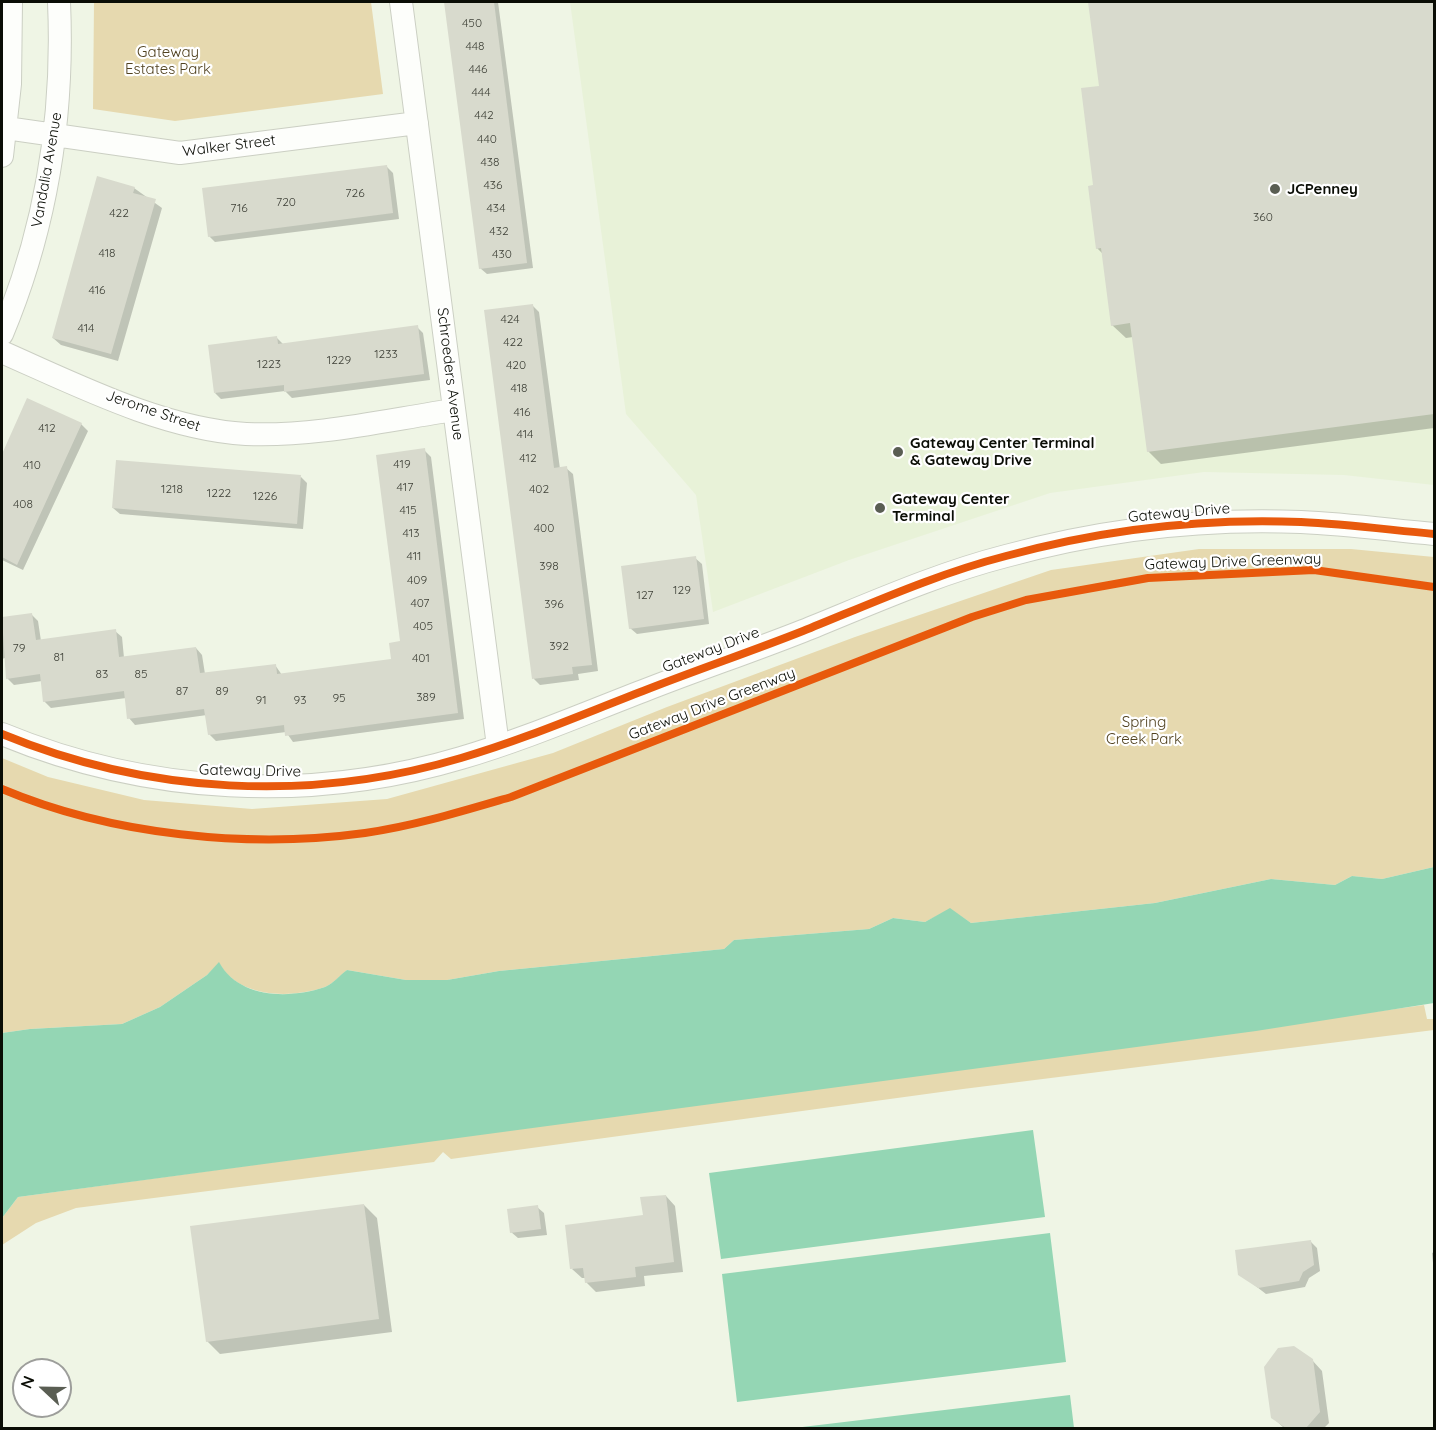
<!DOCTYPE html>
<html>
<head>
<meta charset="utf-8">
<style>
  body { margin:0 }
  #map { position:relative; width:1436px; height:1430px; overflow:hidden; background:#eff5e5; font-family:Quicksand,sans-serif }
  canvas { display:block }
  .frame { position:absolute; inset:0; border:3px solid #0a0d05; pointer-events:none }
  .north { position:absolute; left:12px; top:1358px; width:60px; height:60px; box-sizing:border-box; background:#fff; border:2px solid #9d9e9b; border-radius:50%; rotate:292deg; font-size:16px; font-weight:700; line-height:24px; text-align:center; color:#0a0d05 }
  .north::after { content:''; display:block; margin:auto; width:21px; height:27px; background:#5a5e53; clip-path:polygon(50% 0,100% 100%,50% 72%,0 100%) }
</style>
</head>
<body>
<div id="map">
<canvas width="1436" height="1430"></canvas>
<div class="frame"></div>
<div class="north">N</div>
</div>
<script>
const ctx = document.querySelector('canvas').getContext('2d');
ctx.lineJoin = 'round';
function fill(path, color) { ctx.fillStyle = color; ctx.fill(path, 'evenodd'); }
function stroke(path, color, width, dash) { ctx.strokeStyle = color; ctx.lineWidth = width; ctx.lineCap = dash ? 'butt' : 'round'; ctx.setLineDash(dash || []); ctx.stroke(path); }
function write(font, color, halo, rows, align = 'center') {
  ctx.font = font + ' Quicksand,sans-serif'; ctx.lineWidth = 4.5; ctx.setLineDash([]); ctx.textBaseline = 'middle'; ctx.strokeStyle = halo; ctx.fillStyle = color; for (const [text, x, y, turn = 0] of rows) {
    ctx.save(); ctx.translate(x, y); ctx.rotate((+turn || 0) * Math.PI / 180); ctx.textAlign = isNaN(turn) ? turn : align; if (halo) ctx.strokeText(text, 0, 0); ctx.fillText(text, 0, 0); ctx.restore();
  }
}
fill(new Path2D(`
  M570,2H1434V485L1344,475L1204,472L1050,493L849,560L713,612L696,495L626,414Z`), '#e8f2d8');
fill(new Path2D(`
  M94,2H371L383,94L175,121L93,109Z
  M1199,549H1351L1434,557V867L1382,879L1352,876L1335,885L1271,879L1155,903L971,923L950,909L925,922L893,918L869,929L734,940L724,949L499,971L447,980H406L347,970C341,975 333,984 325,987C290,999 239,998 219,963L207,975L160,1007L122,1024L30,1029L2,1033V758L48,777L144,800L252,809L387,799L553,753L667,707L855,637L1051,570Z
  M1424,1005L1427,1019H1434V1030L963,1089L451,1159L443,1152L434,1162L76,1208L36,1223L2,1245V1218L18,1197Z`), '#e6d9af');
fill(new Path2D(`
  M1434,867V1003L1256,1031L18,1197L2,1218V1033L30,1029L122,1024L160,1007L207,975L219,962C239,999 290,999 325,987C333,984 340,975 347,970L406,980H447L499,971L724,949L734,940L869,929L893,918L925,922L950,908L971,923L1155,903L1271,879L1335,885L1352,876L1382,879Z
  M1033,1130L1045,1217L721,1259L709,1173Z
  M1050,1233L1066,1362L737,1402L722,1274Z
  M1070,1395L1074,1428H794Z`), '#94d6b4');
fill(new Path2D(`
  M446,2H498L533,268L487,274L480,268Z
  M1090,2H1434V428L1161,464L1148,451L1133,337L1126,338L1112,325L1104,255L1097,248L1095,187L1101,87Z
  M387,167L393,173L399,219L215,242L209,236Z
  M134,188L162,208L118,361L61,345L53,338Z
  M532,305L539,312L560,469L566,468L573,474L598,671L578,674L579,680L540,685L534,679Z
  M417,327L423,333L430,380L292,398L285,391L221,399L215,393L276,337L283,344Z
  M28,400L81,424L88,431L23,570L2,560V458Z
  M424,450L431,457L464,719L293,742L286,732L216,741L209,734L207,715L135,725L129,718L126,698L51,708L44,701L42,681L14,685L7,678L5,658L2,659V607L3,618L31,614L38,621L41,641L115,631L122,637L124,658L196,648L202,655L205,674L275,665L282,675L393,660L401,643Z
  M301,477L307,483L303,529L120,514L113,508Z
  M695,558L702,564L709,624L637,634L630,628Z
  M666,1196L675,1206L683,1272L644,1276L645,1286L596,1292L586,1282V1278H582L572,1269L644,1217Z
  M364,1205L377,1218L392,1332L220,1354L207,1341Z
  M537,1207L544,1213L547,1235L518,1238L511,1232Z
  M1311,1242L1317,1248L1320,1271L1309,1278L1305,1287L1266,1294L1240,1274Z
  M1434,1252V1273L1432,1253Z
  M1312,1360L1322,1371L1329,1423L1324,1428H1284L1272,1417Z`), '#0003');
fill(new Path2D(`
  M444,2H494L527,263L479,269Z
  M1088,2H1434V414L1147,452L1130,323L1111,326L1101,248L1096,249L1088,186L1093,185L1081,88L1099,86Z
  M387,165L393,213L208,237L202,188Z
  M97,176L135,187L133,193L156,199L111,354L52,338Z
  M533,304L554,468L567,466L592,665L572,667L573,674L532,679L484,310Z
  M418,325L424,374L284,392V385L214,393L208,345L277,336L278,344Z
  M27,398L82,423L17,565L2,557V454Z
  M425,448L458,713L285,736L284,725L208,735L204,709L127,719L124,691L43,702L40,674L6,679L2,617L32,613L36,640L116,629L119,657L196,647L200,673L276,664L277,674L391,659L389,643L400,641L376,455Z
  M116,460L301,475L297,524L112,508Z
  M696,556L704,619L629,629L621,566Z
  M666,1195L674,1262L635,1267L636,1277L585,1283L583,1268L570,1269L565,1225L643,1215L640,1197Z
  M364,1204L379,1319L206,1342L190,1226Z
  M538,1205L541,1229L510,1233L507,1209Z
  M1311,1240L1314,1265L1303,1272L1299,1281L1258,1288L1238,1275L1235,1250Z
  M1294,1346L1313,1359L1320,1412L1306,1428H1286L1271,1418L1264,1367L1278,1348Z`), '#d8dacd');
const street = new Path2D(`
  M401,2L498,746
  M6,128L180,153L417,123
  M2,156L10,84L11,2
  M2,334C46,229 64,115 59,2
  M2,352C77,385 163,429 246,434C315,437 386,420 454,410
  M2,734C147,794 310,803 461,758C523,740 583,714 643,691C696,670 750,652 803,631C870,604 936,574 1006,556C1101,530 1202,518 1301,522C1346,524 1390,530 1434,534`);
stroke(street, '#cbcfc3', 24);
stroke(street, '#fdfefb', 22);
stroke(new Path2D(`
  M2,734C147,794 310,803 461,758C523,740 583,714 643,691C696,670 750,652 803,631C870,604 936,574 1006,556C1101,530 1202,518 1301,522C1346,524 1390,530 1434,534
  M2,789C111,835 248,849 365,833C414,826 463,811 511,797L972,617L1026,600L1148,578L1314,570L1434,587`), '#e8590c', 8);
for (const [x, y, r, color] of [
  [1275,189,6,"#5a5e53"],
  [898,452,6,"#5a5e53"],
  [880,508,6,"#5a5e53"]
]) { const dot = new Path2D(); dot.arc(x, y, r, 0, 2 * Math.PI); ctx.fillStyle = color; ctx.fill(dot); stroke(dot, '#fff', 2); }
write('12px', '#3e4037', null, [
  ["450",472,23],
  ["448",475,46],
  ["446",478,69],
  ["444",481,92],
  ["442",484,115],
  ["440",487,139],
  ["438",490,162],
  ["436",493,185],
  ["726",355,193],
  ["720",286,202],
  ["716",239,208],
  ["434",496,208],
  ["422",119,213],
  ["360",1263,217],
  ["432",499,231],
  ["418",107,253],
  ["430",502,254],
  ["416",97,290],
  ["424",510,319],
  ["414",86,328],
  ["422",513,342],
  ["1233",386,354],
  ["1229",339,360],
  ["1223",269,364],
  ["420",516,365],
  ["418",519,388],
  ["416",522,412],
  ["412",47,428],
  ["414",525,434],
  ["412",528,458],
  ["419",402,464],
  ["410",32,465],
  ["417",405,487],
  ["1218",172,489],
  ["402",539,489],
  ["1222",219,493],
  ["1226",265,496],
  ["408",23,504],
  ["415",408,510],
  ["400",544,528],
  ["413",411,533],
  ["411",414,556],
  ["398",549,566],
  ["409",417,580],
  ["129",682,590],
  ["127",645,595],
  ["407",420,603],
  ["396",554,604],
  ["405",423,626],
  ["392",559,646],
  ["79",19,648],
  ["81",59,657],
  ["401",421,658],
  ["83",102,674],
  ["85",141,674],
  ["87",182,691],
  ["89",222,691],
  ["389",426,697],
  ["95",339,698],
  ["91",261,700],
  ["93",300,700]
]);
write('15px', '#514220', '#fff', [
  ["Gateway",168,52],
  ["Estates Park",168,69],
  ["Spring",1144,722],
  ["Creek Park",1144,739]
]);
write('15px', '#0a0d05', '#fff', [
  ["Walker Street",229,146,-7],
  ["Vandalia Avenue",47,170,-80],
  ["Schroeders Avenue",450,374,83],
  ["Jerome Street",153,411,19],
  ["Gateway Drive",1179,513,-5],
  ["Gateway Drive Greenway",1233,562,-2],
  ["Gateway Drive",711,650,-21],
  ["Gateway Drive Greenway",712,704,-21],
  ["Gateway Drive",250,771,1]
]);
write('bold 15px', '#0a0d05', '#fff', [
  ["JCPenney",1287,189],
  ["Gateway Center Terminal",910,443],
  ["& Gateway Drive",910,460],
  ["Gateway Center",892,499],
  ["Terminal",892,516]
], 'left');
</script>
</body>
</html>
